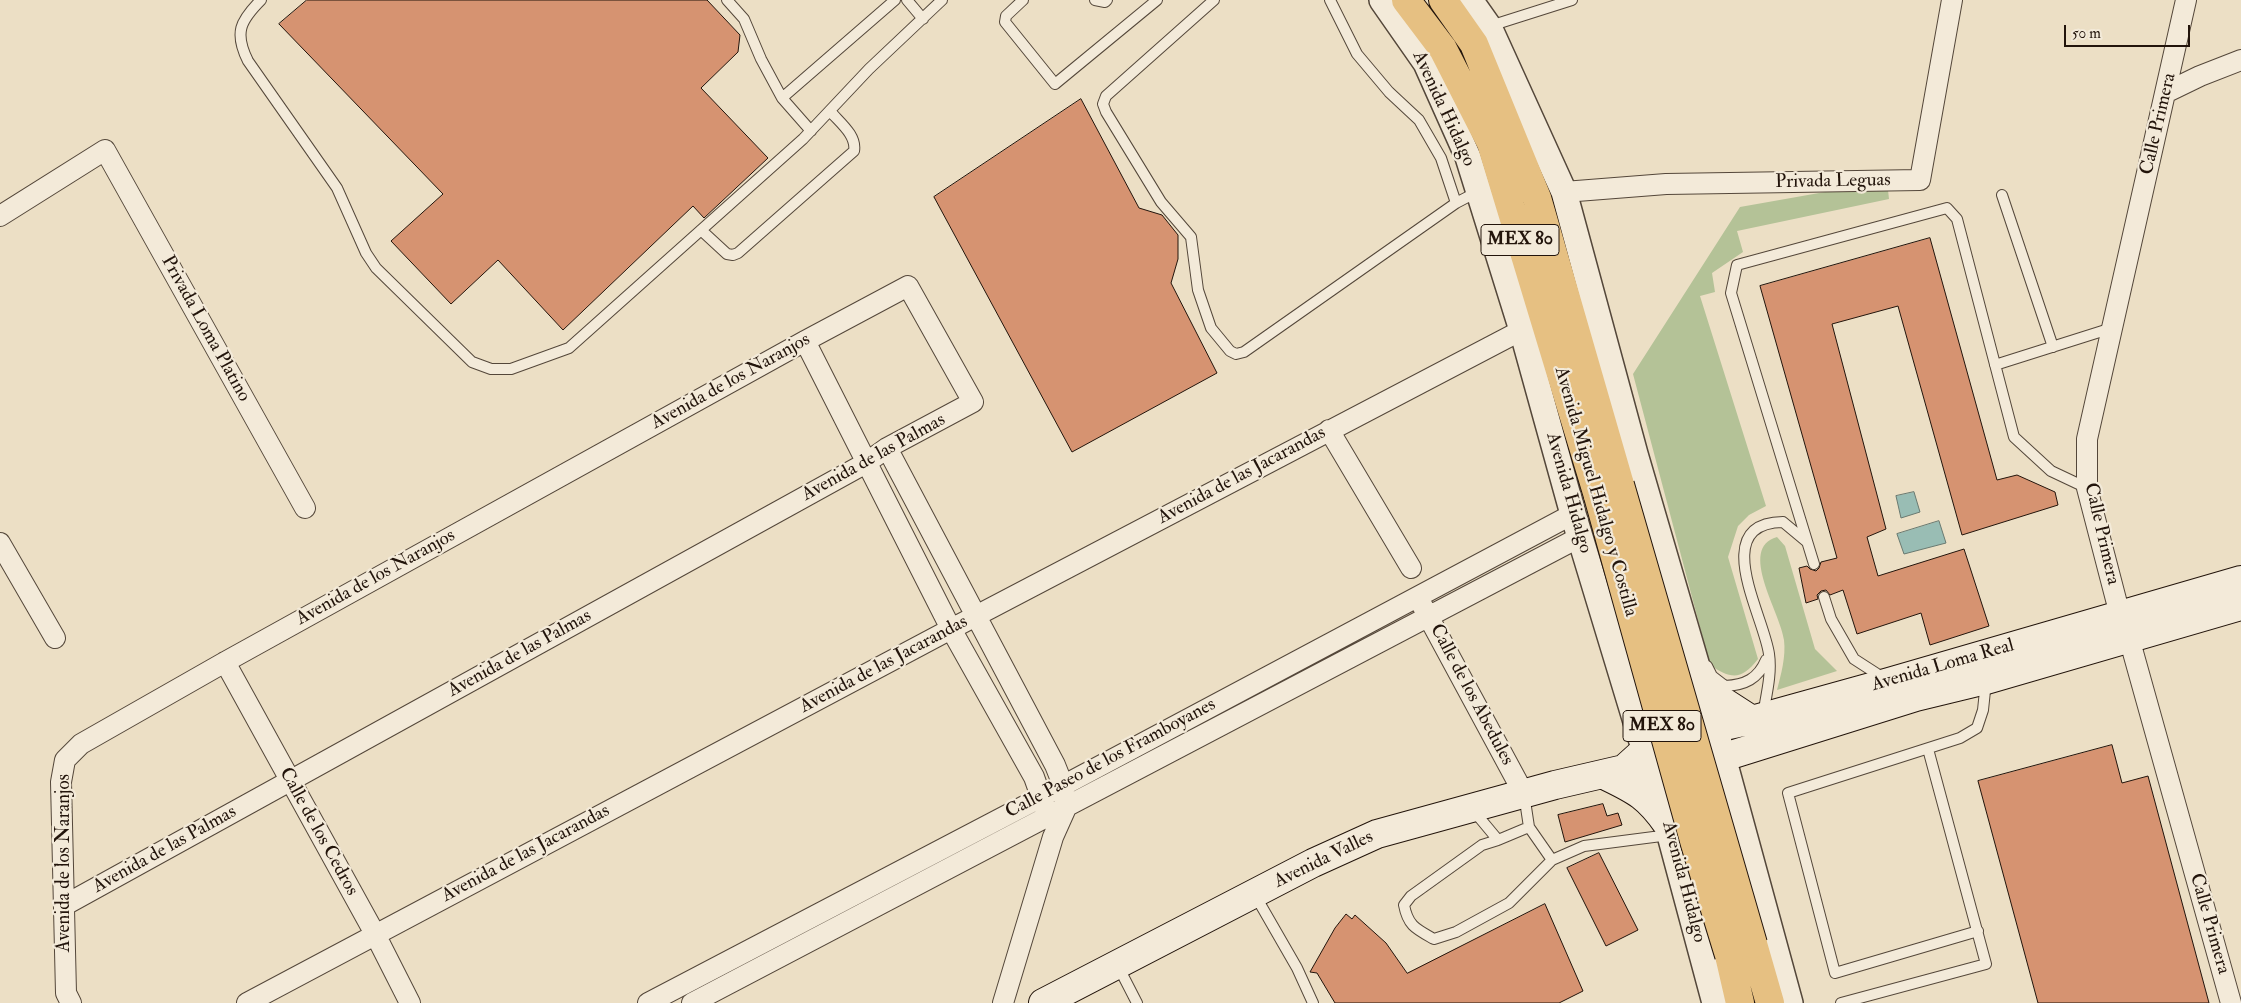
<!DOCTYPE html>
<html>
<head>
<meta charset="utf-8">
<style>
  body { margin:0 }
  #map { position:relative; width:2241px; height:1003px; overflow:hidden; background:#ecdfc5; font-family:"IM FELL Double Pica",serif }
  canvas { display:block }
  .scale { position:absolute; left:2064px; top:25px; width:126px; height:22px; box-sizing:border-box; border:2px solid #22140b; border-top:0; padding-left:6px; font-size:15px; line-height:18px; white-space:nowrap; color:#22140b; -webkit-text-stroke:4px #f3ead9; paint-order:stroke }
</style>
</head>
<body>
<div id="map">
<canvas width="2241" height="1003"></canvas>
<div class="scale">50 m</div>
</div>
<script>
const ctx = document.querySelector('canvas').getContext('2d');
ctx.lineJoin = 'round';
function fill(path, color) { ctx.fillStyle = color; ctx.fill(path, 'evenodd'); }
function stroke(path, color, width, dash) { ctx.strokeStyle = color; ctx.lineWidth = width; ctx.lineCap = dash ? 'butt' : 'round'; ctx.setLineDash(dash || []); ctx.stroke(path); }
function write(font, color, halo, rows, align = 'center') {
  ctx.font = font + ' "IM FELL Double Pica",serif'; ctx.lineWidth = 4.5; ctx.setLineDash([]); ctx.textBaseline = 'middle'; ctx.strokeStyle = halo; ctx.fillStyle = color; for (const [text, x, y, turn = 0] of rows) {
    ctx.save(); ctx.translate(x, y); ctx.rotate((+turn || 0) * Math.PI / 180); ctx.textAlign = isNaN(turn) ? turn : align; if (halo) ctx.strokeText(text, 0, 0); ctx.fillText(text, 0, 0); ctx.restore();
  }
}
fill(new Path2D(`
  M1887,181L1889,199L1737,231L1743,252L1712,273L1715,292L1700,296L1766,506L1749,515L1738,526L1728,557L1758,659C1741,681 1731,679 1710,665L1633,374L1740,207Z
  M1777,537L1785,546L1815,649L1837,671L1777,690C1781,674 1786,657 1784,640C1781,613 1737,548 1777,537Z`), '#b4c297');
const water = new Path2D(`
  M1914,492L1920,512L1901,518L1896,496Z
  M1939,521L1946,543L1904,554L1897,534Z`);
fill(water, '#99bdb4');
stroke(water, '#697970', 1);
const building = new Path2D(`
  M307,0H707L740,35L738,52L701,88L768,158L704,218L693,206L563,330L498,260L451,304L391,241L443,194L279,24Z
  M1081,99L1139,208L1162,215L1178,235V259L1171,283L1217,373L1072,452L934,197Z
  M1930,238L1997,480L2017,475L2055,492L2058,505L1962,535L1898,306L1832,324L1886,529L1867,537L1878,576L1964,549L1989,626L1930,645L1921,613L1857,634L1843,590L1830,595L1826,590L1821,591L1817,595L1818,599L1806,603L1799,568L1807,566L1810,569L1816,571L1819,568L1821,562L1837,558L1760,286Z
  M2112,745L2122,783L2148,776L2209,1003H2038L1978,781Z
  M1603,804L1607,816L1618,813L1622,825L1565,842L1558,815Z
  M1599,853L1638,930L1606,946L1567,868Z
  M1545,904L1583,991L1559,1003H1335L1317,973L1310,972L1335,928L1346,914L1352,919L1355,915L1386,943L1407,973Z`);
fill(building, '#d69371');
stroke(building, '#22140b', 1);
const service = new Path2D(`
  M261,0C240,21 234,33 248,61L337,188L366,253L376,268L472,362L491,369H511L569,348L803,139L869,69L942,0
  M727,0L744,19L761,59L782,98L811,131
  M907,0L923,19
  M1023,0L1006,16L1005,22L1055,84L1157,0
  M1095,0L1105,2L1107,0
  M1214,0L1106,96L1103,104L1106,112L1161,202L1191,237L1198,290L1211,328L1230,351L1236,354L1244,352L1456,203L1441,158L1419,120L1389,92L1357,54L1330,0
  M1490,26L1572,0
  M782,98L895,0
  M2002,195L2053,347
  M1456,203L1479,191
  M701,230L727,254L733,255L738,253L854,151C857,135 839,122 830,111
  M1995,365L2112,328
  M1814,564L1731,293L1737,265L1947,208L1957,219L2014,437L2051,471L2087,488
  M1824,597L1831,619L1854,659L1885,679
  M1707,666L1712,676L1725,686C1745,685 1758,679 1766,660
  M1763,715C1766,696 1772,674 1769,654C1764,616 1708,523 1783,522L1807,542
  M1524,794L1529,827
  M1473,810L1498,840L1529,827L1552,860L1584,846L1669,835
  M1498,840L1482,845L1411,896L1404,905C1408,926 1416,929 1434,939L1456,932L1509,903L1552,860
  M1255,895L1297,968L1313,1003
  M1978,931L1835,973L1788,793L1960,738L1977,728L1983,710L1986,681
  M1118,966L1137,1003
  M1841,1003L1986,964L1928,749`);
const minor = new Path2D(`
  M2186,0L2087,439V488L2120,615L2129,638L2231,1003
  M2167,92L2200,76L2241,60
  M1564,192L1666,184L1920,180L1952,0
  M0,216L105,150L305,508
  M805,341L951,629L1034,777L1045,808
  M1329,430L1411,568
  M887,448L1055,765L1063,785L1066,808L1053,837L1003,1003
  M0,543L55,638
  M1422,605L1524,794
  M225,662L375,934L410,1003
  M65,905L866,463L887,448L973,402L908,286L805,341L225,662L81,744L65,760L61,782L66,993L71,1003
  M247,1003L951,629L1522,330
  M648,1003L1053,791L1573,514
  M692,1003L1580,537`);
const tertiary = new Path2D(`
  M1382,0L1426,63L1468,157L1522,330L1573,514L1667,824L1715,1003
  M1470,0L1489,27L1564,192L1635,454L1715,728L1790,1003`);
const secondary = new Path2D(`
  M1704,689L1752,720
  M1624,769L1654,779L1916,697L1986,680L2241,606
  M1608,777C1637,791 1648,797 1667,824
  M1043,1003L1313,863L1377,834L1555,785L1624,769L1645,750L1715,728L1752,720L1889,682L2241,580`);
const primary = new Path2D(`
  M1406,0L1443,49L1491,143L1598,496
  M1443,0L1474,44L1537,198L1620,485
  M1753,944L1770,1003
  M1729,955L1740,1003`);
stroke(service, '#54473a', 12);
stroke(minor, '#54473a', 22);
stroke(tertiary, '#54473a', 28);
stroke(secondary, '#22140b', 30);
stroke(primary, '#22140b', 30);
stroke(service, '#f3ead9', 10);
stroke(minor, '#f3ead9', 20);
stroke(tertiary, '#f3ead9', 25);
stroke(secondary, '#f3ead9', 28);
stroke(primary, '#e6c082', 28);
const primaryBridge = new Path2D(`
  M1620,485L1753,944
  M1598,496L1695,844L1729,955`);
stroke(primaryBridge, '#22140b', 30, []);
stroke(primaryBridge, '#e6c082', 28);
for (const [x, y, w] of [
  [1520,240,78],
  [1662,726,78]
]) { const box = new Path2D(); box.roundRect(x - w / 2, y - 15.5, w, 31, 4); ctx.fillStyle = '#f3ead9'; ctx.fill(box); stroke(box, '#22140b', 1); }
write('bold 18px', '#22140b', null, [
  ["MEX 80",1520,240],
  ["MEX 80",1662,726]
]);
write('19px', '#22140b', '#f3ead9', [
  ["Avenida Hidalgo",1443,109,65],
  ["Calle Primera",2159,124,-77],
  ["Privada Leguas",1833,182,-1],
  ["Privada Loma Platino",205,329,61],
  ["Avenida de los Naranjos",731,382,-29],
  ["Avenida de las Palmas",874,458,-29],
  ["Avenida de las Jacarandas",1242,476,-28],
  ["Avenida Miguel Hidalgo y Costilla",1595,492,74],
  ["Avenida Hidalgo",1568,493,74],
  ["Calle Primera",2101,534,77],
  ["Avenida de los Naranjos",376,578,-29],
  ["Avenida de las Palmas",520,654,-29],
  ["Avenida de las Jacarandas",884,665,-28],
  ["Avenida Loma Real",1943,666,-16],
  ["Calle de los Abedules",1471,695,62],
  ["Calle Paseo de los Framboyanes",1111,759,-28],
  ["Calle de los Cedros",318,832,61],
  ["Avenida de las Palmas",165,850,-29],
  ["Avenida de las Jacarandas",526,854,-28],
  ["Avenida Valles",1324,860,-26],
  ["Avenida de los Naranjos",65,863,-90],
  ["Avenida Hidalgo",1683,882,75],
  ["Calle Primera",2209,924,74]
]);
</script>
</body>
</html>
